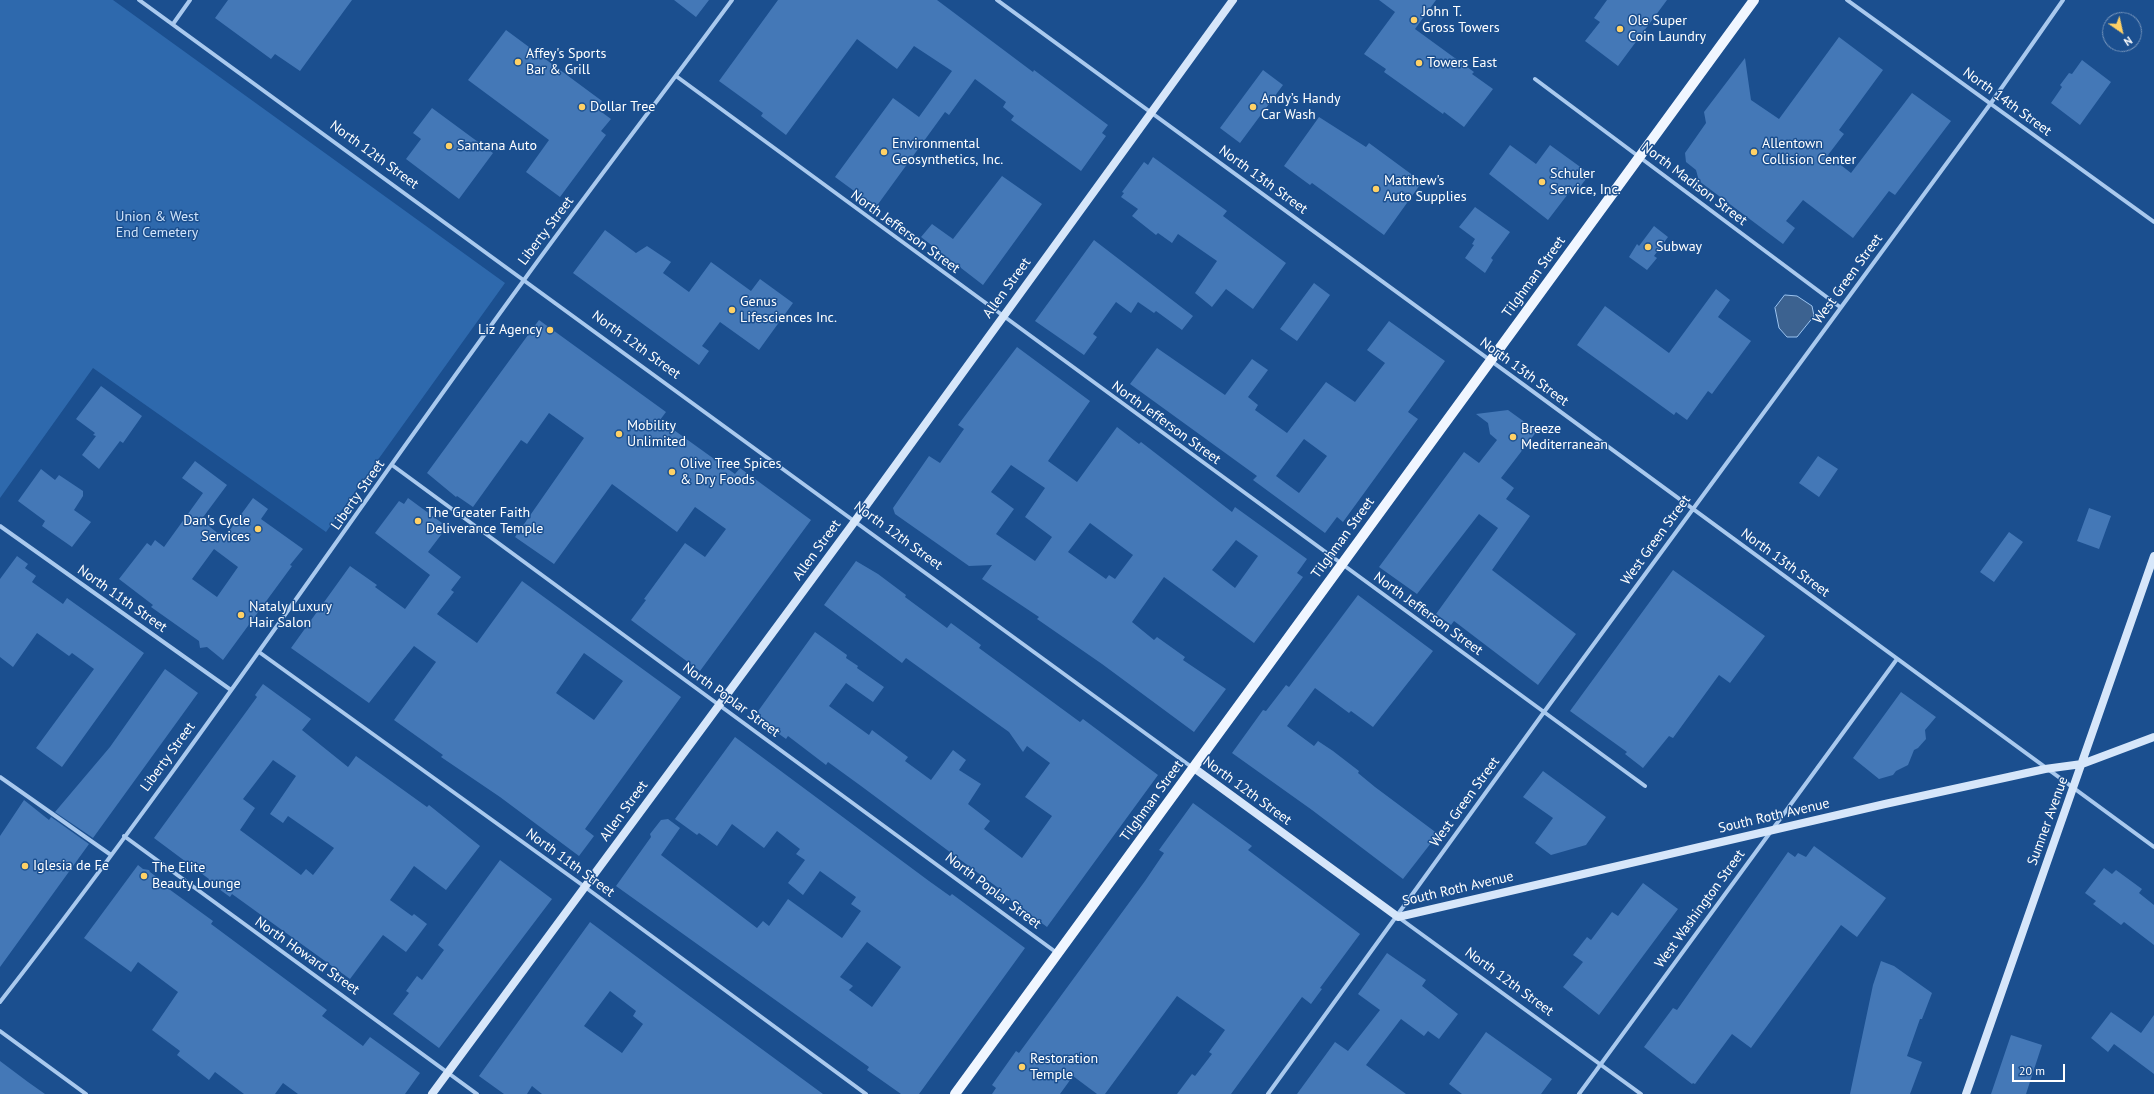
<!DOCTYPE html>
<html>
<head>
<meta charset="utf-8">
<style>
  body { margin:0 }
  #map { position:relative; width:2154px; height:1094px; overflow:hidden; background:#1b4f8f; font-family:"PT Sans",sans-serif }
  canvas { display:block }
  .north { position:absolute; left:2102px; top:12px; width:40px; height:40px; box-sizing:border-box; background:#1b4f8f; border:1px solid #7695bc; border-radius:50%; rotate:146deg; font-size:11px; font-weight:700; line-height:16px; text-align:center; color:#fff }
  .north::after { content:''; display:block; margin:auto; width:14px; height:18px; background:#ffd166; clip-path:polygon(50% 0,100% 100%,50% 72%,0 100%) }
  .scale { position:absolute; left:2012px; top:1064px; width:53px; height:18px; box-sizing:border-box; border:2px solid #fff; border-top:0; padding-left:5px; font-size:12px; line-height:14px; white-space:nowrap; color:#fff; -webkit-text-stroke:3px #1b4f8f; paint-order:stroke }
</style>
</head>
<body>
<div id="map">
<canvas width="2154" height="1094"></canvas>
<div class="north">N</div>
<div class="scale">20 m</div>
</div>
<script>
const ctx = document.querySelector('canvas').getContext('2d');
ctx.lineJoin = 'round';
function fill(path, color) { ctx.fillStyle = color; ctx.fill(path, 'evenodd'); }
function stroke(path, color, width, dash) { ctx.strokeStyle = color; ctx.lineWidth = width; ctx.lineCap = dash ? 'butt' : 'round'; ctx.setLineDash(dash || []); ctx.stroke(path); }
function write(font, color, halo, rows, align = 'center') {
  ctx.font = font + ' "PT Sans",sans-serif'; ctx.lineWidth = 3; ctx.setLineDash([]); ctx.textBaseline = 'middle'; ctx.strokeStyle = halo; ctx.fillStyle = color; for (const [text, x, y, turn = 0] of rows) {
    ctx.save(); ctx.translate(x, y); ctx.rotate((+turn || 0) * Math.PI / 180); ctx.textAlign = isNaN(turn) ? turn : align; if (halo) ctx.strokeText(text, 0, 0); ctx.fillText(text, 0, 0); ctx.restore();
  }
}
fill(new Path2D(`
  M0,0H113L505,283L326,532L93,368L0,498Z`), '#2e69ad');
const water = new Path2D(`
  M1785,295L1797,296L1812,306L1814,316L1797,337H1787L1779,328L1775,308Z`);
fill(water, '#3c6290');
stroke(water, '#9cc4f0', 1);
fill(new Path2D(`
  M228,0H352L300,71L275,54L271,59L215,18Z
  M674,0H709L696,17Z
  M778,0H937L1033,72L1034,70L1108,125L1102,133L1106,136L1081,171L1011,120L1014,116L1003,107L1006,102L975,79L949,115L945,112L876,207L835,177L893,98L919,117L952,71L914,46L897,69L857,39L786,135L761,116L763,113L719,81Z
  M1379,0H1436L1415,29L1474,72L1472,74L1493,89L1464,127L1444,112L1443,114L1384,72L1386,69L1364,54L1395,12Z
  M1607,0H1667L1618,66L1585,41L1600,22L1594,18Z
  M506,30L602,101L596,108L611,119L601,131L606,135L560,197L526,172L549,140L468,80Z
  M1839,37L1883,70L1839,130L1844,134L1828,155L1851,173L1912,93L1951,121L1895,195L1889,191L1853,238L1803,200L1786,221L1795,228L1783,244L1699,181L1696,170L1686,162L1685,153L1706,123L1704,112L1745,58L1751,100L1779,119Z
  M2082,60L2111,82L2080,125L2051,103L2062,87L2060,85L2069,73L2072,74Z
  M1263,70L1283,85L1240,143L1220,128Z
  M432,108L493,153L459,199L406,159L421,139L413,133Z
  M1319,117L1366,147L1369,143L1422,182L1384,235L1312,183L1310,185L1284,166Z
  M1510,145L1536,164L1550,145L1590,174L1575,193L1571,190L1548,220L1489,174Z
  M1153,157L1227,211L1223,216L1286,263L1253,309L1226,289L1212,307L1195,293L1217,261L1178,234L1172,243L1158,233L1156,235L1132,216L1138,209L1121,197L1124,193L1122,192L1144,162L1148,165Z
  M1002,176L1042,204L983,285L921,237L932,224L953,239Z
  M1475,207L1510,232L1491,258L1493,260L1485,273L1465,258L1474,245L1472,244L1475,239L1459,227Z
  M1654,226L1668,237L1654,256L1657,258L1647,270L1629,257L1637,244L1639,246Z
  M605,230L636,253L647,246L671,262L663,273L689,292L711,262L751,291L760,279L793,303L759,350L720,322L702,346L709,351L699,365L573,273Z
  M1094,240L1193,316L1182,330L1156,311L1154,313L1138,302L1131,313L1116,302L1093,334L1097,337L1084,355L1035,321Z
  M1314,283L1330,295L1297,341L1280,329Z
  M1716,289L1730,300L1718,317L1751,341L1712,394L1708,391L1687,420L1676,412L1674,415L1577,345L1605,306L1669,353Z
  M539,320L666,412L660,420L735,474L740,468L811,520L700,671L631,620L646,600L644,599L685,543L705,557L726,529L695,507L677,532L612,484L554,564L515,537L584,438L549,413L527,444L521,440L473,507L457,496L456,497L427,473Z
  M1389,321L1445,361L1408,412L1418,419L1343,522L1337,517L1325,533L1253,480L1257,476L1130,384L1157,348L1225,395L1252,359L1268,370L1248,397L1258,405L1255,410L1287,433L1326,382L1355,402L1385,363L1367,350ZM1304,439L1327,456L1299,493L1276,476Z
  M1017,347L1090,401L1048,461L1077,482L1117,427L1139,444L1141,442L1232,512L1235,507L1307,559L1297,573L1303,577L1254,643L1164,577L1132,622L1154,640L1157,637L1185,657L1183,660L1226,689L1194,732L1102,664L1037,619L1039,617L982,579L992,565L969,566L895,514L893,508L929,456L940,463L964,429L958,425ZM1011,465L1045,488L1025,517L1052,537L1035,561L996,534L1014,509L991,492ZM1090,523L1133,555L1115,579L1109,575L1106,579L1068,552ZM1236,540L1258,556L1235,588L1212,570Z
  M101,386L142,416L123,443L120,441L99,469L82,455L96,436L93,435L95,433L76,419Z
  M1508,410L1537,431L1501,478L1514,488L1506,499L1530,516L1492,570L1576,634L1538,685L1454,621L1451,625L1436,614L1498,528L1479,514L1417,594L1379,567L1464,452L1479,463L1497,440L1490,434L1488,423L1476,414Z
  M1818,456L1838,469L1819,497L1799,483Z
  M195,461L227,485L201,520L224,538L253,498L268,509L261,519L303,549L290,565L292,566L223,660L207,647L200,648L199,641L151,607L153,605L119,579L147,543L151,546L155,540L164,547L203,493L182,478ZM214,549L238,567L217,597L192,579Z
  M41,469L55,480L59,475L83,491V496L74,510L91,522L72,547L42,526L45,521L18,501Z
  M408,498L442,523L439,527L444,531L428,552L461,577L451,590L454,592L437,614L477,643L522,581L681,697L585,829L594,836L579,856L500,797L441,757L443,755L394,720L436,662L414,646L369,703L291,648L350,566L377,585L375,587L405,609L430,575L375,533L399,501L404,504ZM584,653L623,681L594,720L556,693Z
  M2089,508L2111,516L2099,549L2077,541Z
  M2009,532L2023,542L1994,582L1980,572Z
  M17,556L28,564L25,568L36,576L32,582L63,604L67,598L144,653L62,767L36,748L94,669L72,653L69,656L37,633L13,667L0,657V579Z
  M856,561L878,574L906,595L905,597L947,628L951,623L981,645L979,648L1080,722L1083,719L1158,775L1047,927L1000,892L1001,890L861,786L828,762L826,765L788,736L786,739L775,731L776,729L756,714L815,632L847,655L846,658L858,666L857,668L884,687L873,702L846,683L829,706L869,735L872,730L908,757L905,761L931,780L953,750L966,760L959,770L981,784L968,804L990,821L984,829L1022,858L1052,816L1025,797L1050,763L1027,746L1023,752L1009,732L995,722L906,658L902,663L824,605Z
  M1673,570L1765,636L1730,683L1719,675L1673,738L1669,736L1643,768L1625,754L1627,752L1570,711Z
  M1358,595L1433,651L1373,727L1351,711L1349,713L1315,688L1287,726L1314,746L1318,741L1333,751L1359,771L1358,773L1375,787L1438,834L1403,879L1312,810L1232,753L1263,710L1266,711L1286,685L1289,687Z
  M165,669L198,693L93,838L55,812L110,747Z
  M263,684L311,719L302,730L348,767L356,756L427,807L429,805L480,846L446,890L414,866L390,900L412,916L414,914L427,924L406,952L383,935L350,979L232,894L230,897L208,881L209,879L154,838L257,697L255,695ZM273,760L296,776L270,814L283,823L288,816L334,848L313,875L306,869L301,875L240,830L255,808L243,799Z
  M1901,692L1936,717L1925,730L1926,739L1918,748L1914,750L1908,765L1896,771L1893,775L1879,779L1853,758Z
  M735,737L929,881L950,896L952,894L1025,948L919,1094H901L867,1070L869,1067L616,886L651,837L650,834L661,820L668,819L680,828L661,855L757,928L763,921L769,926L788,899L842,938L861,911L851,904L856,897L820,871L803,895L788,883L805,860L796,854L800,849L777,831L764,848L732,824L717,846L699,833L697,835L675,819ZM867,942L901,967L872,1007L849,990L853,986L840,977Z
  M1543,771L1606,817L1586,845L1551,855L1535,843L1553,818L1523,797Z
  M24,800L49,820L51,817L89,844L0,967V836Z
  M1193,803L1252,846L1248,850L1360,934L1320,988L1322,989L1311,1004L1302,997L1231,1094H1177L1192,1074L1195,1076L1212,1054L1209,1052L1225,1030L1177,996L1105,1094H1097L1073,1076L1060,1094H992L996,1088L992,1085L1016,1051L1019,1053L1145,881L1164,853L1159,850Z
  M1814,846L1886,898L1857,937L1841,925L1751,1048L1732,1034L1695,1084L1693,1083L1692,1084L1644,1047L1673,1008L1677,1010L1788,852L1795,857L1798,853L1806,857Z
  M500,860L552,899L439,1048L393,1014L409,993L406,991L417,976L422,980L444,950L438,945Z
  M138,865L143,869L149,870L150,872L163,882L162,884L213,921L211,924L327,1010L322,1016L363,1046L370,1037L420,1073L405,1094H298L283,1083L275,1094H244L215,1072L209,1080L177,1055L180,1051L152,1030L178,992L138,962L131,972L84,938Z
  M2104,868L2112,874L2116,870L2142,889L2139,893L2154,905V945L2124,922L2121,925L2093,904L2096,901L2085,893Z
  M1643,883L1678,909L1599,1015L1563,987L1583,962L1573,955L1587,937L1591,940L1612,912L1618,916Z
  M590,922L680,989L823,1094H542L532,1086L527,1094H504L479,1076ZM610,991L636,1011L633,1016L643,1024L622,1053L584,1026Z
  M1387,953L1426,980L1422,986L1458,1014L1439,1039L1428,1031L1424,1036L1401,1019L1366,1065L1406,1094H1297L1335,1042L1348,1051L1380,1010L1358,994Z
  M1881,961L1894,966L1932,993L1922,1019H1920L1907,1056L1922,1062L1910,1094H1850L1873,985Z
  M2111,1012L2141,1033L2154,1015V1074L2114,1044L2108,1052L2091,1038Z
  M1486,1032L1552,1079L1541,1094H1462L1449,1084Z
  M2011,1035L2042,1045L2026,1094H1991Z
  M0,1061L28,1082L45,1094H0Z`), '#4478b7');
stroke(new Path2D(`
  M139,0L1193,768
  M997,0C1384,280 1768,566 2154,847
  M1847,0L2154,222
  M173,24L190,0
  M676,76L1645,786
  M1535,79L1840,307
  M392,465L1057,953
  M0,526L231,690
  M259,652L585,887L866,1094
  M0,777L111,855
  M124,836L477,1094
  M1398,917L1641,1094
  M0,1002C183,767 349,520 524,280C592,186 663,94 732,0
  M0,1031L86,1094
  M1268,1094L1544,712L1991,103L2063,0
  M1579,1094L1897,659`), '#a9c9ee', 4);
stroke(new Path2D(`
  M1194,768L1398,917L1885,804L2045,769L2082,764L2154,737
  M432,1094L855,521L1233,0
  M1966,1094L2154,556`), '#d6e6fa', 8);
stroke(new Path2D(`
  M955,1094L1754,0`), '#f0f6ff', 10);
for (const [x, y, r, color] of [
  [1414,20,4,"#ffd166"],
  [1620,29,4,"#ffd166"],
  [518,62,4,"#ffd166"],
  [1419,63,4,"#ffd166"],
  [582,107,4,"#ffd166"],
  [1253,107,4,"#ffd166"],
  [449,146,4,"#ffd166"],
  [884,152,4,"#ffd166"],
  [1754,152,4,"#ffd166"],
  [1542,182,4,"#ffd166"],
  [1376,189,4,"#ffd166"],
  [1648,247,4,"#ffd166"],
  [732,310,4,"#ffd166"],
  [550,330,4,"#ffd166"],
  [619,434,4,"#ffd166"],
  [1513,437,4,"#ffd166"],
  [672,472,4,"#ffd166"],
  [418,521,4,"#ffd166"],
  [258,529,4,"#ffd166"],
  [241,615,4,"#ffd166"],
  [25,866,4,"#ffd166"],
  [144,876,4,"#ffd166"],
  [1022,1067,4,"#ffd166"]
]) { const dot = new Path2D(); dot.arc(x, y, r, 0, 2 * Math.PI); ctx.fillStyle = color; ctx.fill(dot); stroke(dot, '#1b4f8f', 1.5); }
write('14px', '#fff', '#1b4f8f', [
  ["John T.",1422,12],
  ["Gross Towers",1422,28],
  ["Ole Super",1628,21],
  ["Coin Laundry",1628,37],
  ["Affey's Sports",526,54],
  ["Bar & Grill",526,70],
  ["Towers East",1427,63],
  ["Andy’s Handy",1261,99],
  ["Car Wash",1261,115],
  ["Dollar Tree",590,107],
  ["Environmental",892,144],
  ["Geosynthetics, Inc.",892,160],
  ["Allentown",1762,144],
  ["Collision Center",1762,160],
  ["Santana Auto",457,146],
  ["Schuler",1550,174],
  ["Service, Inc.",1550,190],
  ["Matthew's",1384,181],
  ["Auto Supplies",1384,197],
  ["Subway",1656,247],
  ["Genus",740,302],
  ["Lifesciences Inc.",740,318],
  ["Liz Agency",542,330,"right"],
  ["Mobility",627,426],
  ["Unlimited",627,442],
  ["Breeze",1521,429],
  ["Mediterranean",1521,445],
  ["Olive Tree Spices",680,464],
  ["& Dry Foods",680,480],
  ["The Greater Faith",426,513],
  ["Deliverance Temple",426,529],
  ["Dan's Cycle",250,521,"right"],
  ["Services",250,537,"right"],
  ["Nataly Luxury",249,607],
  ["Hair Salon",249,623],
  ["Iglesia de Fe",33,866],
  ["The Elite",152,868],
  ["Beauty Lounge",152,884],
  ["Restoration",1030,1059],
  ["Temple",1030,1075]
], 'left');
write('14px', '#fff', '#1b4f8f', [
  ["North 14th Street",2007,102,36],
  ["North 12th Street",374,155,36],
  ["North 13th Street",1263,180,36],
  ["North Madison Street",1694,184,37],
  ["Liberty Street",546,231,-53],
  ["North Jefferson Street",905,232,36],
  ["Tilghman Street",1534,277,-54],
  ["West Green Street",1848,279,-54],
  ["Allen Street",1007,288,-54],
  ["North 12th Street",636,345,36],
  ["North 13th Street",1524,372,36],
  ["North Jefferson Street",1166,423,36],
  ["Liberty Street",358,495,-55],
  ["North 12th Street",898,536,36],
  ["Tilghman Street",1343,538,-54],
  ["West Green Street",1656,540,-54],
  ["Allen Street",817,550,-54],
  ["North 13th Street",1785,563,36],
  ["North 11th Street",122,599,35],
  ["North Jefferson Street",1428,614,36],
  ["North Poplar Street",731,700,36],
  ["Liberty Street",168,757,-54],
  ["North 12th Street",1247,791,36],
  ["Tilghman Street",1152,801,-54],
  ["West Green Street",1465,802,-54],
  ["Allen Street",624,811,-54],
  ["South Roth Avenue",1774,816,-13],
  ["Sumner Avenue",2048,821,-70],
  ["North 11th Street",570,863,36],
  ["South Roth Avenue",1458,889,-13],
  ["North Poplar Street",993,891,37],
  ["West Washington Street",1700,909,-54],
  ["North Howard Street",307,956,35],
  ["North 12th Street",1509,982,36]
]);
write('14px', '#cfe3fa', '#1b4f8f', [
  ["Union & West",157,217],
  ["End Cemetery",157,233]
]);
</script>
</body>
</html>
